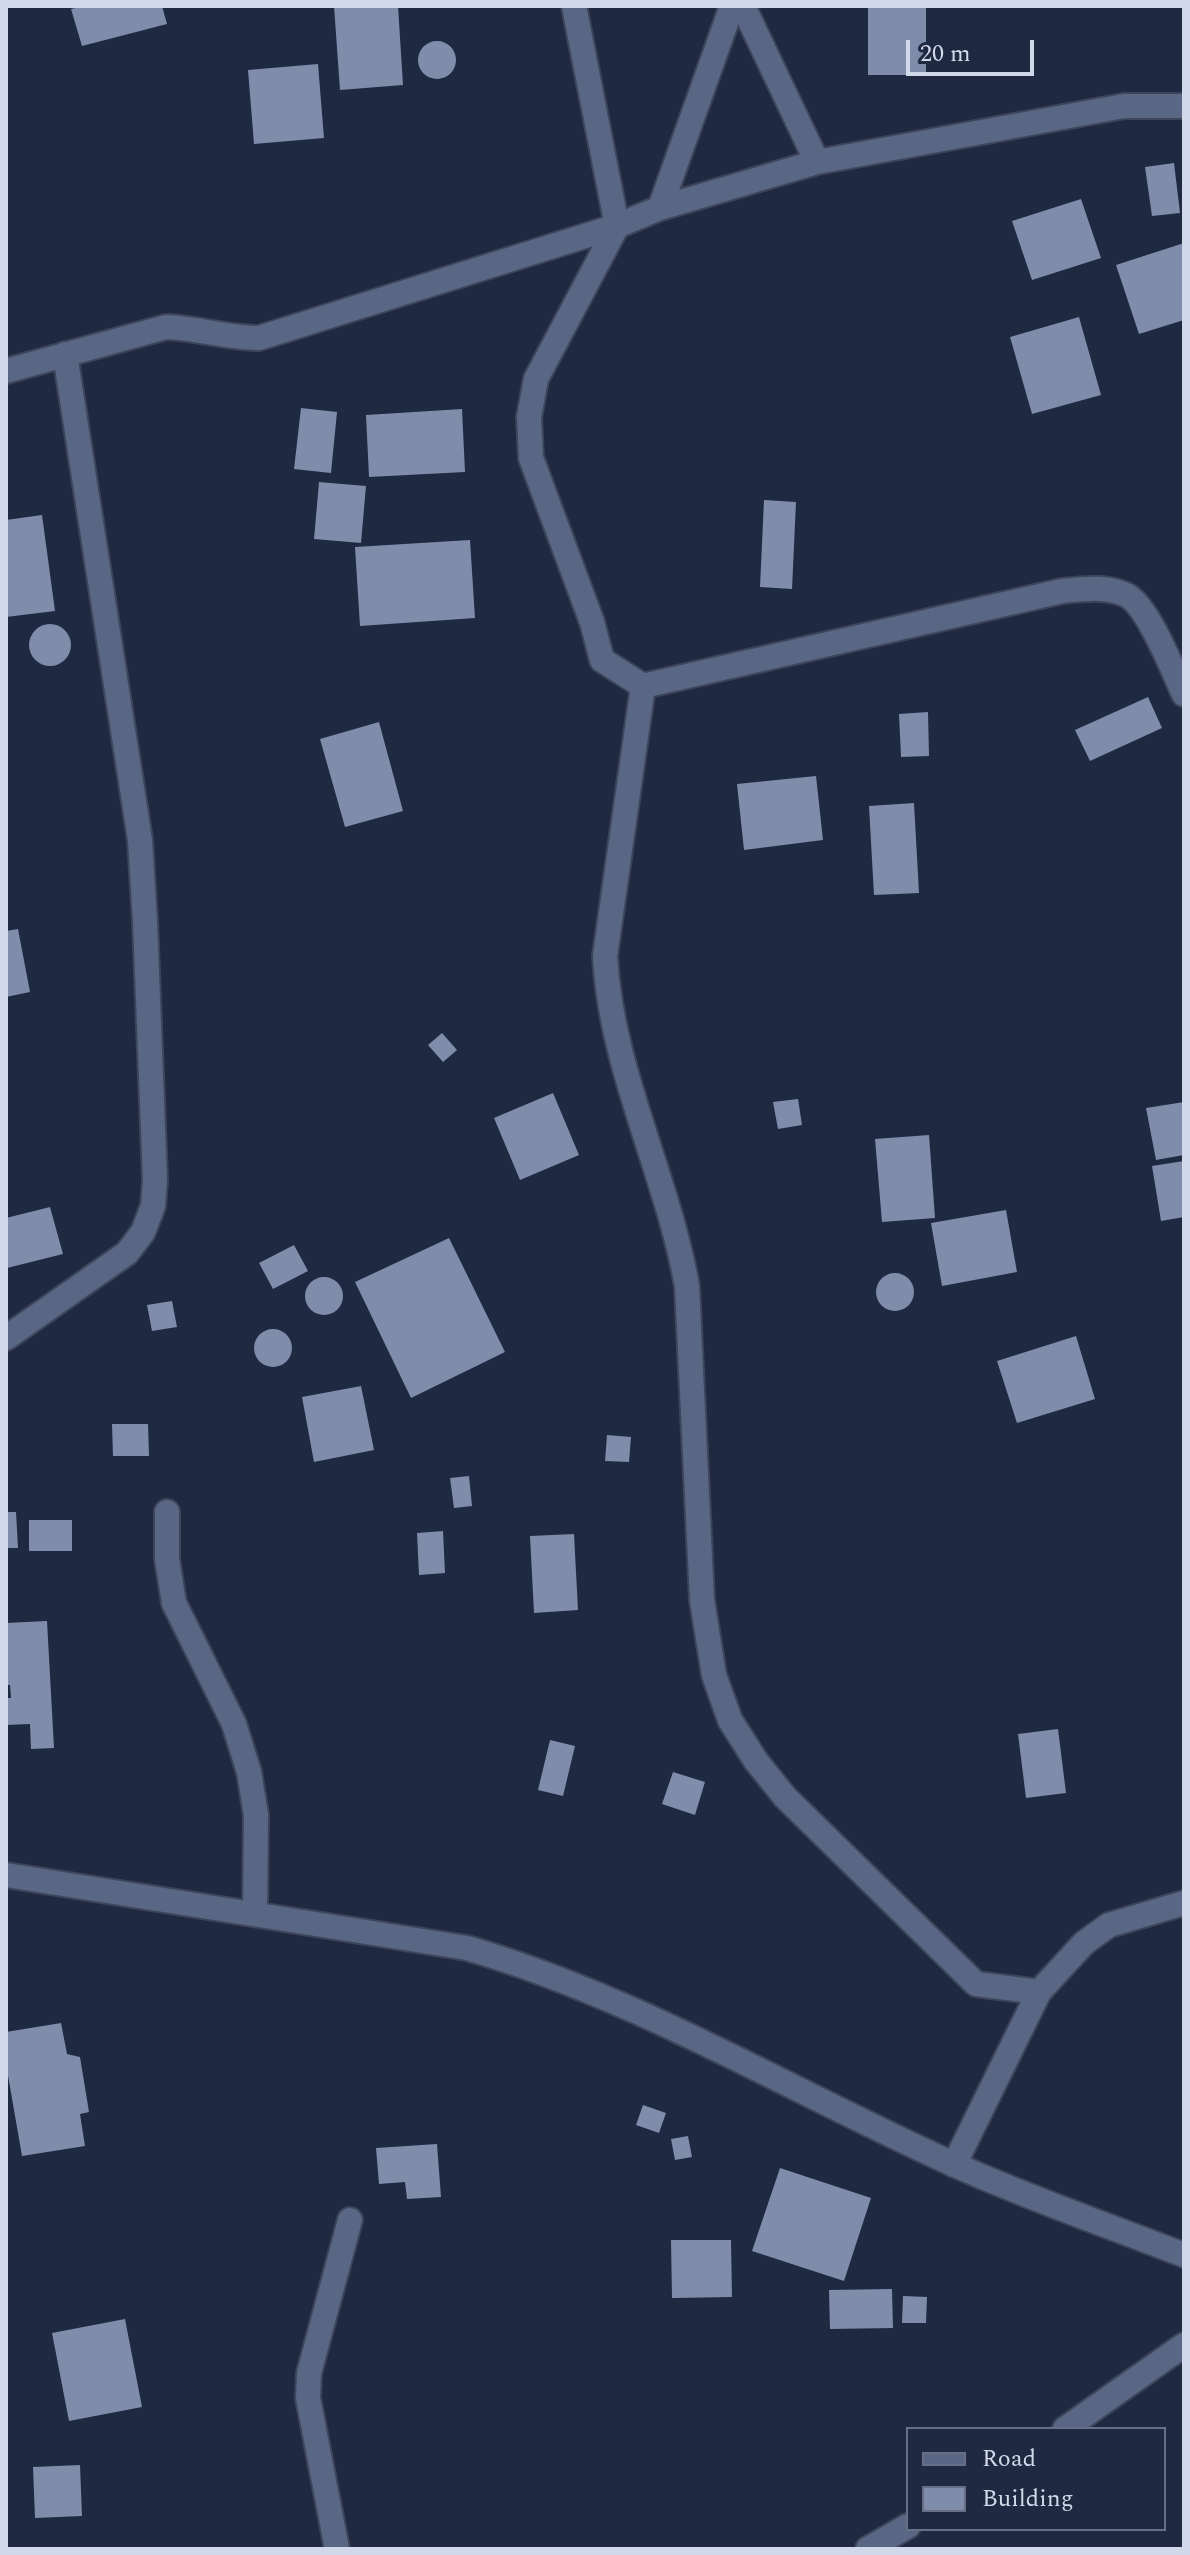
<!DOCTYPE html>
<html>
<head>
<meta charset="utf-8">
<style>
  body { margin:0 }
  #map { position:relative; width:1190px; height:2555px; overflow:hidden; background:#1f2942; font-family:Spectral,serif }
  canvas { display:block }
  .frame { position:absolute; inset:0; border:8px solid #d1d8e9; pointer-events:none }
  .legend { position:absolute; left:906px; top:2427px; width:260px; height:104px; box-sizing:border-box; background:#1f2942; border:2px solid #666f85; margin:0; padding:10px 14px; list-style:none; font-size:24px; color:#d1d8e9 }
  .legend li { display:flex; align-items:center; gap:16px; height:40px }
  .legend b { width:40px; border:2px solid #666f85 }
  .scale { position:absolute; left:906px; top:40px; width:128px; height:36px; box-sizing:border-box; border:4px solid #d1d8e9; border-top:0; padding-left:10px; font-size:24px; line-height:28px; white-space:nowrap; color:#d1d8e9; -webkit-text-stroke:6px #1f2942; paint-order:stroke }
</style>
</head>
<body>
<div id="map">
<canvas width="1190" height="2555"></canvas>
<div class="frame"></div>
<ul class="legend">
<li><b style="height:10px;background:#5a6784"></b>Road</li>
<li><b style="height:22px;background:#7f8dab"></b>Building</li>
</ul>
<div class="scale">20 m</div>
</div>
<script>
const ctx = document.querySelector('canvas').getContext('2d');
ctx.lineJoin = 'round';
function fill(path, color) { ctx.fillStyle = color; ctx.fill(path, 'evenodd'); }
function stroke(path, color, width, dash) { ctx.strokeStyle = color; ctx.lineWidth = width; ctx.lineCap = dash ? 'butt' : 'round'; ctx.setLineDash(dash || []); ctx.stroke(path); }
fill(new Path2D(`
  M84,6H162L167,24L82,46L71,9Z
  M334,6H398L403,85L340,90Z
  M868,6H926V75H868Z
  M418 60a19 19 0 1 1 38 0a19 19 0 1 1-38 0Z
  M318,64L324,138L254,144L248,70Z
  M1174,163L1180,213L1152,216L1145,167Z
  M1081,199L1101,258L1032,280L1012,221Z
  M1184,243V320L1139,334L1116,265Z
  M1079,317L1101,395L1032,414L1010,337Z
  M301,408L337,412L331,473L294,469Z
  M462,409L465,472L369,477L366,415Z
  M319,482L366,486L361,543L314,539Z
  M764,500L796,502L792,589L760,587Z
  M42,515L55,611L6,617V520Z
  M470,540L475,618L360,626L355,547Z
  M29 645a21 21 0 1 1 42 0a21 21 0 1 1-42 0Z
  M1148,697L1162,728L1090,761L1075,730Z
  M928,712L929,756L901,757L899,714Z
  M379,722L403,811L345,827L320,739Z
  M816,776L823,840L744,850L737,784Z
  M914,803L919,893L874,895L869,806Z
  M18,929L30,992L6,997V931Z
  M442,1033L457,1050L443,1062L428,1045Z
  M553,1093L579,1155L520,1180L494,1118Z
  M798,1099L802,1125L778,1129L773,1102Z
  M1184,1102V1155L1156,1160L1146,1108Z
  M929,1135L935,1218L882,1222L875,1139Z
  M1184,1161V1217L1161,1221L1152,1166Z
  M50,1207L63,1254L7,1268L6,1218Z
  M1006,1210L1017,1272L942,1286L931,1223Z
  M449,1238L505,1352L411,1398L355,1282Z
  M294,1245L308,1271L273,1289L259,1263Z
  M876 1292a19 19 0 1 1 38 0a19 19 0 1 1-38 0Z
  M305 1296a19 19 0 1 1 38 0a19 19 0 1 1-38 0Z
  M172,1301L177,1327L152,1331L147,1305Z
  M254 1348a19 19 0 1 1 38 0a19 19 0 1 1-38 0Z
  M1076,1336L1095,1399L1017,1423L997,1361Z
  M361,1386L374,1450L314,1462L302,1397Z
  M112,1424H148L149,1456H113Z
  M607,1435L631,1437L629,1462L605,1461Z
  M469,1476L472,1506L454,1508L450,1478Z
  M6,1512H16L18,1548H6Z
  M29,1520H72V1551H29Z
  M443,1531L445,1573L419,1575L417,1533Z
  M574,1534L578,1610L534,1613L530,1536Z
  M47,1621L54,1748L31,1749L30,1724L6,1725V1698H11L10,1685H6V1623Z
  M1058,1729L1066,1793L1026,1798L1018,1734Z
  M550,1740L575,1746L563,1796L538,1790Z
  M673,1772L705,1782L695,1815L662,1804Z
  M61,2023L67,2054L80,2057L89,2112L80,2114L85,2146L22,2156L6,2064V2032Z
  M643,2105L666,2113L659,2133L636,2125Z
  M688,2136L692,2157L675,2160L671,2139Z
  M437,2144L441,2197L407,2199L405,2182L379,2184L376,2148Z
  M780,2168L871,2198L844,2281L752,2251Z
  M671,2240H731L732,2297L672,2298Z
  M892,2289L893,2328L830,2329L829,2290Z
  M903,2296L927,2297L926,2323H902Z
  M125,2319L142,2407L69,2421L52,2333Z
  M80,2465L82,2516L35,2518L33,2467Z`), '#7f8dab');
const minor = new Path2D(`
  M574,6L617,226L536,379L529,417L531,458L592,622L602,660L643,686L605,956C611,1070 667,1174 687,1286L702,1600L714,1675L730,1720L756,1761L785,1797L976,1984L1039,1992L954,2165
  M743,6L817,162
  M660,208L732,6
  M6,371L166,327C198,328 227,338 259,338L617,226L660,208L817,162L1124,106H1184
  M643,686L1062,591C1084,589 1103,586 1124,594C1147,602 1173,671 1184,694
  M6,1338L127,1253L143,1232L153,1206L155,1180L145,921L140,840L65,354
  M167,1512V1559L174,1603L234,1724L249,1772L256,1815L255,1914
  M6,1875L467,1948C638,1998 791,2091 953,2164C1028,2198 1107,2225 1184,2255
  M1039,1992L1084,1943L1109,1925L1184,1903
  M1065,2429L1184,2345
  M337,2549L308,2398L309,2373L350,2220
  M868,2549L908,2526`);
stroke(minor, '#3d455a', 28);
stroke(minor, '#5a6784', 24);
</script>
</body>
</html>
